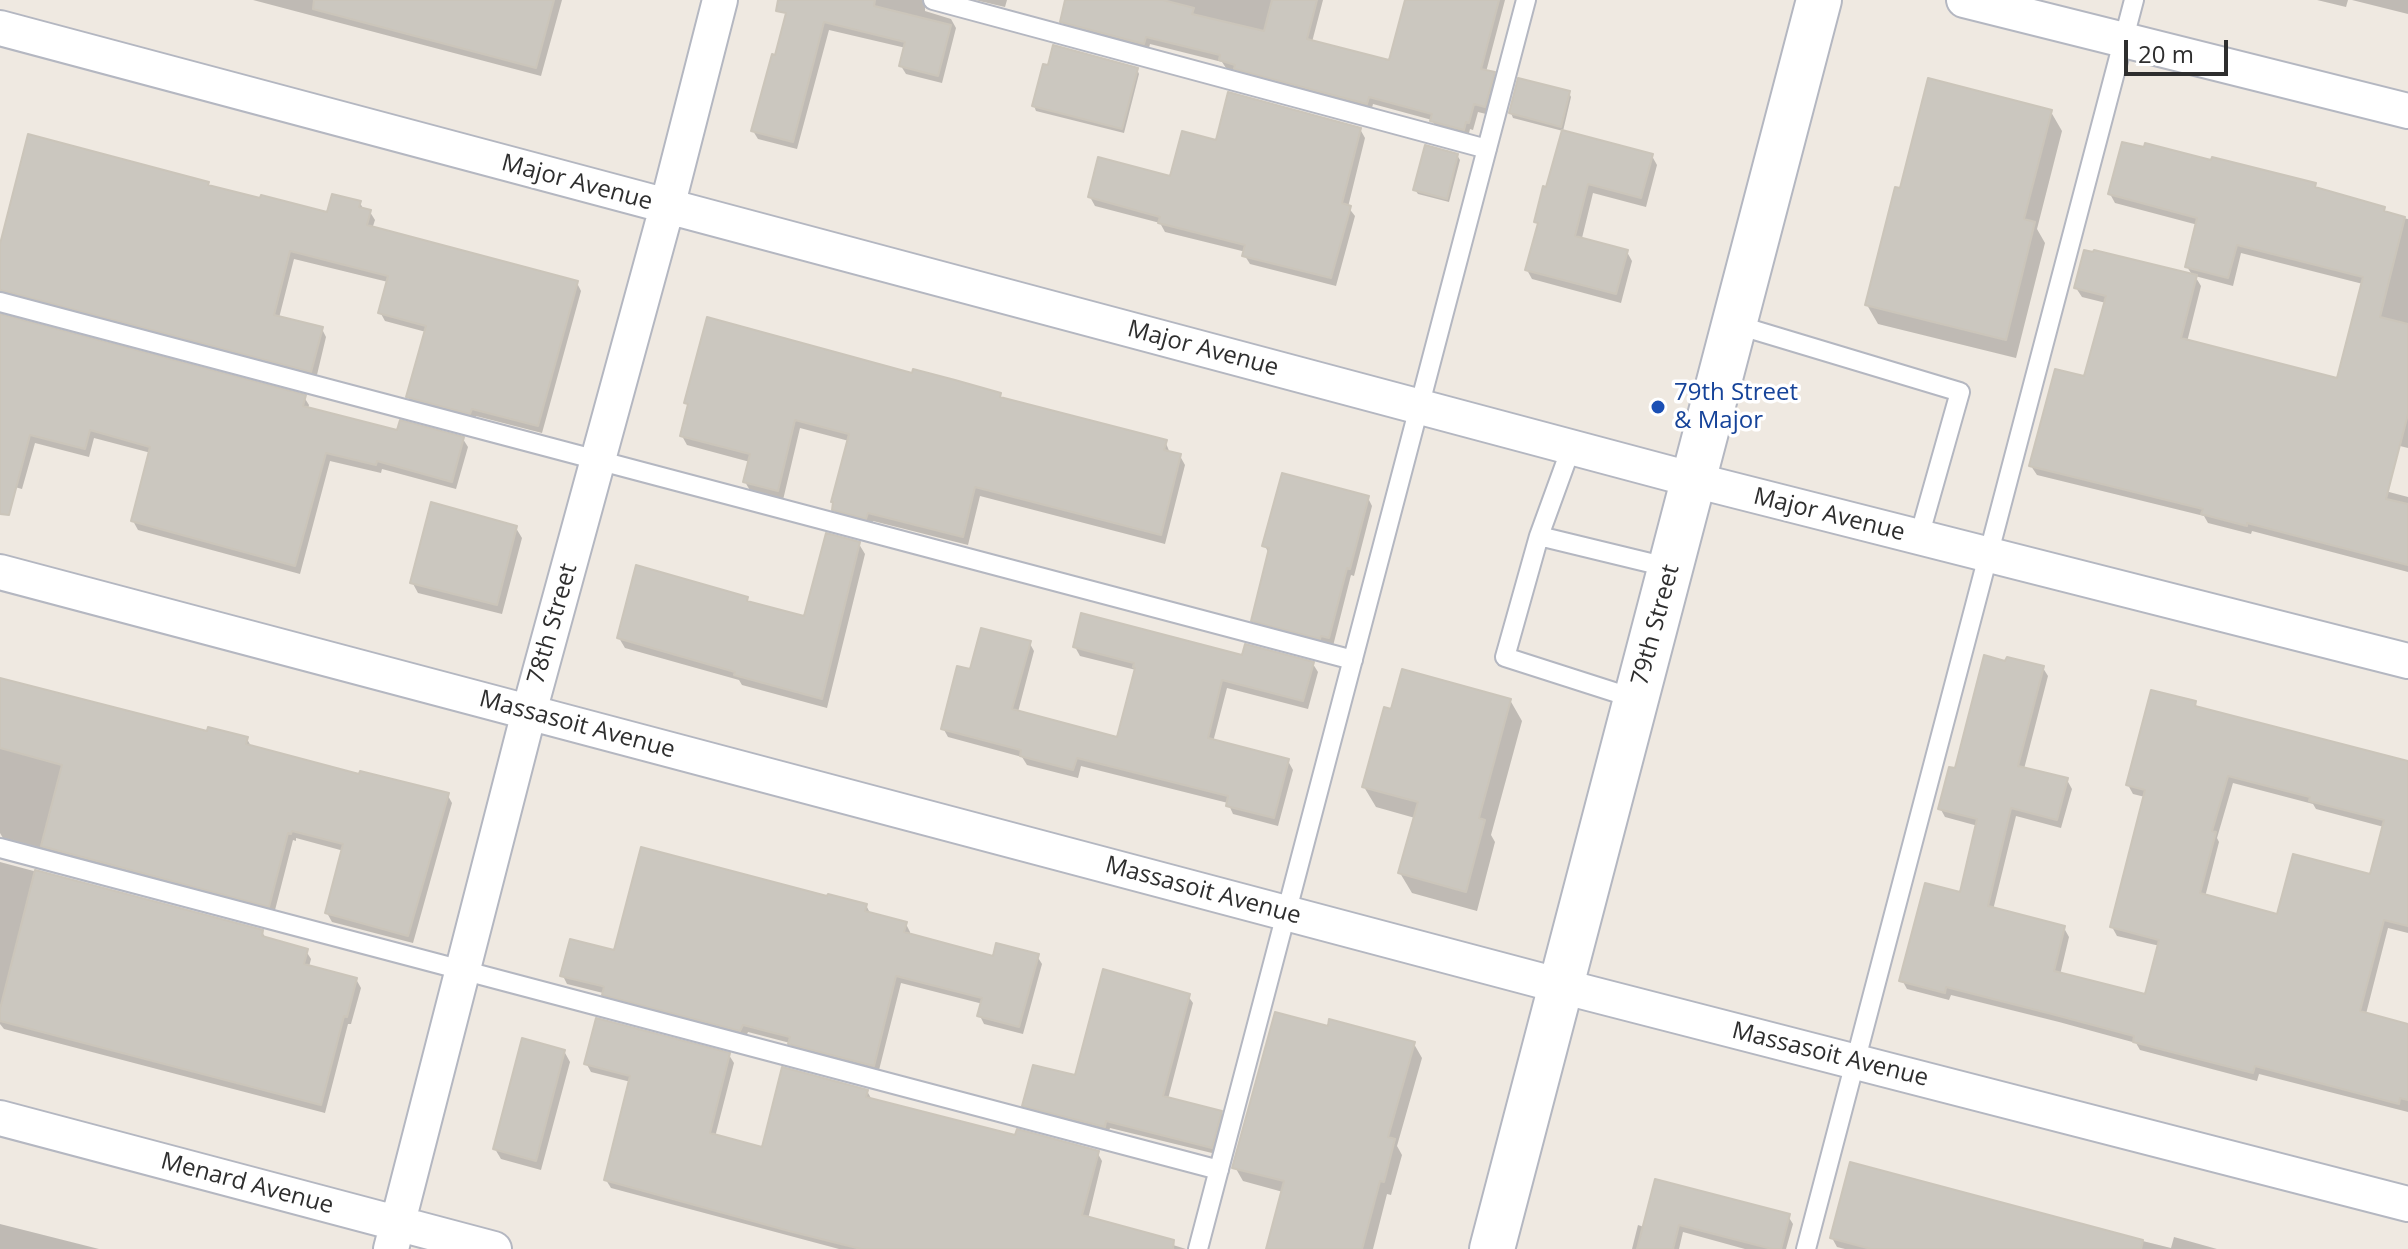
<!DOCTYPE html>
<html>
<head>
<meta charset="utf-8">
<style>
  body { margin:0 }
  #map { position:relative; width:2408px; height:1249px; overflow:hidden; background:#efe9e1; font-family:"Open Sans",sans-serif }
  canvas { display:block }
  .scale { position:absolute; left:2124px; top:40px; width:104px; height:36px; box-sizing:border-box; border:4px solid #2e2e2e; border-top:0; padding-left:10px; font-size:24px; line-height:28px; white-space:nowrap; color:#2e2e2e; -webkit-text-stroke:6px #fff; paint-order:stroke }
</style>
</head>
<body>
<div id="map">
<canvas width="2408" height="1249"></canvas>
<div class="scale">20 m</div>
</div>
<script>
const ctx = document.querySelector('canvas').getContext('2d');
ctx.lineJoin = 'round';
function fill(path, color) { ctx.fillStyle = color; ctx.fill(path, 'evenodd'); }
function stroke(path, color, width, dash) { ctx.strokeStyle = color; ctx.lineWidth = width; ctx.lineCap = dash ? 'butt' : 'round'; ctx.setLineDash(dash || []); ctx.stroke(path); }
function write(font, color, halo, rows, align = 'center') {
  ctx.font = font + ' "Open Sans",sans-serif'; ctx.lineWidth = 7; ctx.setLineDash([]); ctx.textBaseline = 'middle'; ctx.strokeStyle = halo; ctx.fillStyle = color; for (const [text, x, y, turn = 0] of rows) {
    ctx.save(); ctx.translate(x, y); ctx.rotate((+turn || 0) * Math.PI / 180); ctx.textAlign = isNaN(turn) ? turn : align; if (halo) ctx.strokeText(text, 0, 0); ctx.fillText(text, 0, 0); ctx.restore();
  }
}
fill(new Path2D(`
  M253,0H562L541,76Z
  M792,0H930L925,5V11L951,19L956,28L942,83L906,74L901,66L906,48L829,30L797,149L758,139L753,131L777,58Z
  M975,0H1007L1005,7Z
  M1067,0H1323L1312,42L1391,63L1407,0H1505L1486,72L1493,74L1498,82L1490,115L1478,112L1473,130L1470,129L1468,138L1437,129L1432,120L1373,104L1371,112L1241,77L1238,72L1226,68L1222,62L1150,44L1148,52L1066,30L1062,21Z
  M2317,0H2348L2346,7Z
  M2352,0H2408V14Z
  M1137,69L1139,74L1124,133L1036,111L1034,106Z
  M1569,93L1571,97L1563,131L1513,118L1511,113Z
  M2051,112L2062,131L2037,229L2045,243L2016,358L1878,324L1867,305L1901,191Z
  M1360,129L1365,138L1348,207L1355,216L1336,286L1250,264L1245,256L1246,252L1165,232L1160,223L1095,206L1090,197L1172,178L1218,143Z
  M1457,155L1460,160L1449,202L1418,194L1415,190Z
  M1652,156L1657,165L1646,207L1593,193L1582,238L1627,252L1632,261L1621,303L1532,279L1527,270L1539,227L1536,222L1544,189Z
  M208,183L211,188L329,214L360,203L364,210L370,212L375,220L372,229L577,283L581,291L542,433L476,416L475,421L413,405L408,397L426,332L385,321L380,312L388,282L294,259L279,318L322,329L326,337L316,379L0,299V243Z
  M2315,185L2318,190L2384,208L2387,215L2408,219V448L2352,434L2340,479L2408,497V572L2252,531L2251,534L2208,523L2204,516L2037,475L2031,466L2086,379L2106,303L2082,297L2076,288L2193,276L2187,267L2198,225L2115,203L2110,194ZM2241,253L2363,284L2338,380L2187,342L2201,286L2195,276L2233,286Z
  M0,316L304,397L309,405L308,409L399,433L463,439L468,447L456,489L382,469L381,473L330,461L300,574L138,530L133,521L151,453L94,438L89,457L35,443L22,489L0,483Z
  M914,376L999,395L1002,400L1165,441L1170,453L1180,456L1185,465L1165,544L980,496L968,545L873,521L871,527L839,519L834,509L849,441L800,428L783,500L751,492L745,482L750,462L687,445L682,436L689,408L686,403Z
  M1368,498L1372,506L1354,576L1351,575L1333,646L1258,629L1253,620L1269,554L1265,546Z
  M516,528L522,538L502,614L418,593L412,582Z
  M859,544L865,554L827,708L742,685L739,680L625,648L619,638L747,599L749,603L806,618Z
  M1029,642L1034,651L1018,712L1119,740L1136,670L1080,656L1075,647L1244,657L1313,664L1318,672L1308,709L1227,688L1213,742L1288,761L1293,770L1278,826L1233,814L1228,803L1081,766L1078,778L1027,765L1022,757L948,737L943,728L971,672Z
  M2043,668L2048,676L2024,769L2067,780L2072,789L2061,828L2016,816L1993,910L2064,928L2069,937L2060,975L2147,996L2160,946L2117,936L2112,927L2145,797L2133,794L2128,785L2195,703L2198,709L2408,763V933L2388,928L2366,1014L2408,1026V1112L2259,1074L2257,1081L2140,1050L2136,1043L2059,1022L1951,995L1949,1000L1907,989L1902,980L1961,895L1978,826L1945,817L1940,808L1957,771ZM2233,783L2313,804L2316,809L2384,827L2371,876L2279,916L2205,897L2219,842L2217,838Z
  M0,680L208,733L247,739L252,748L361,777L447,794L452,803L413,943L332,922L327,913L344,851L296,838V841L293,840L274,914L7,845L0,833Z
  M1510,700L1522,721L1491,835L1495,842L1477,911L1412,893L1400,873L1415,818L1376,807L1364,787L1393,711Z
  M0,862L262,932L267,940L306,951L311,959L309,967L356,979L361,988L351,1024H348L325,1113L4,1029L0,1024Z
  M829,899L866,905L871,915L906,924L910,932V935L995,958L1037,956L1042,964L1023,1034L984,1024L980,1016L983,1004L901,983L878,1074L795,1052L790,1043L748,1032L745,1039L609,1003L603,993L567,984L563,976L615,952Z
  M1188,996L1193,1003L1168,1099L1221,1113L1225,1120L1216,1154L1110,1128L1108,1134L1029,1113L1025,1105L1077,1078Z
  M1329,1028L1414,1044L1422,1058L1397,1146L1402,1155L1391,1195L1387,1194L1373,1249H1268L1283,1192L1243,1181L1235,1167Z
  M564,1051L570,1062L541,1170L501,1159L495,1149Z
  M729,1055L734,1063L715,1137L764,1149L867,1091L872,1100L1016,1138L1097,1152L1102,1161L1088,1219L1186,1249H839L611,1188L606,1180L631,1082L591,1072L586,1063Z
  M2001,1206L2171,1248L2174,1237L2217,1249H1845L1837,1247L1832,1238Z
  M1788,1216L1793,1224L1786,1249H1745L1683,1232L1679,1249H1632L1638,1225L1644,1227Z
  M0,1224L99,1249H0Z`), '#0003');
const building = new Path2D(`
  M314,0H554L536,68L313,9Z
  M778,0H875L874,6L951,25L938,76L899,66L905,42L824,22L793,142L751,131L772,54L775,55L786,13L776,11Z
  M1065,0H1163L1194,8L1192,14L1264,31L1272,0H1317L1307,39L1389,60L1405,0H1499L1481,69L1495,72L1485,107L1474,104L1469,123L1466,122L1464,130L1430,121L1432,114L1369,97L1367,104L1234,69L1235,65L1219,60L1220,55L1146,37L1144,44L1060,22Z
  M1053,45L1138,68L1122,129L1032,106L1043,64L1048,65Z
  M1518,78L1570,91L1561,127L1509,113Z
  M1928,78L2052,110L2024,219L2035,222L2006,340L1865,305L1895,187L1900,188Z
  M1228,92L1361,128L1342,203L1351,206L1331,278L1242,256L1245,245L1158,223L1160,217L1088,197L1098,157L1170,176L1182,131L1216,140Z
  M1562,130L1653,154L1641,198L1588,184L1575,236L1628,250L1616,294L1525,270L1538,223L1534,222L1543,186L1546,187Z
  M28,134L209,182L208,185L260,198L261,195L327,212L332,194L361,201L359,207L371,210L367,225L578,281L538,426L472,409L470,414L406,397L426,326L378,313L388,276L290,251L274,315L323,327L311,372L0,290V244Z
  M2122,142L2144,147L2145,143L2211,160L2212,157L2316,183L2315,187L2385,207L2384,211L2405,217L2380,317L2408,324V414L2386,499L2408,504V565L2247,523V526L2201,514L2203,509L2029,466L2055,369L2084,376L2106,296L2074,288L2084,250L2093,252L2094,250L2197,275L2181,338L2337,378L2363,277L2237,245L2228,278L2185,267L2197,218L2108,194Z
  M1425,145L1458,154L1447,199L1413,190Z
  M0,314L306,395L303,406L397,430L400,420L464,437L452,482L377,461L376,465L326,453L295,566L131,521L150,447L90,430L85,449L30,435L9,515L0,514Z
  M707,317L912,373L913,369L955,380L1001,393L1000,397L1167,440L1164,450L1181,454L1161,535L975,487L963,537L868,513L866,519L832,510L833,502H831L849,434L795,420L778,491L743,482L750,454L680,436L688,404L684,403Z
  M1282,473L1369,496L1350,569L1347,568L1329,638L1321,636L1320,639L1251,621L1269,548L1262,546Z
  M431,502L517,526L497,605L410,583Z
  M826,533L860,542L822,699L734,675L735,672L617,638L636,565L748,597L747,601L804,616Z
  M1081,613L1242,655L1245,644L1314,662L1303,701L1222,680L1208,738L1289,759L1274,818L1226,806L1228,796L1077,758L1073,770L1020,756L1021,750L941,729L957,666L970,669L981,628L1031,641L1012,709L1117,737L1135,668L1133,667L1134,663L1073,647Z
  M1984,655L2005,661L2007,657L2044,666L2018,766L2068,778L2057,820L2011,808L1988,906L2065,926L2054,971L2145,994L2159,940L2110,927L2145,790L2126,785L2151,690L2196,701L2195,706L2408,761V926L2384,920L2360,1011L2408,1024V1100L2400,1098L2399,1104L2255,1066L2253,1073L2133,1042L2134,1036L2052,1014L1946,987L1945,993L1899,981L1925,883L1960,892L1977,819L1938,809L1949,767L1955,768ZM2228,776L2310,797L2309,801L2384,820L2370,874L2293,854L2277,914L2200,893L2216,832L2212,831Z
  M1402,669L1511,699L1479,818L1485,820L1466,892L1398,873L1418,802L1362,787L1384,707L1391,709Z
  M0,678L207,731L208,727L248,737L246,744L359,774L360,771L449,793L408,936L325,913L343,844L292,831L291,834L288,833L269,907L41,846L62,765L0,748Z
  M641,847L827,896L828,894L867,904L865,911L907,922L904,932L993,956L996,943L1039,954L1019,1027L977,1016L982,998L896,976L874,1066L788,1044L790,1037L743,1025L740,1031L602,995L604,987L602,986L560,976L570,939L614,950Z
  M35,870L263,930L262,936L308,949L304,964L357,978L347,1017L344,1016L321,1105L0,1021V1009Z
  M1103,969L1190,994L1163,1096L1222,1111L1212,1148L1106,1121L1105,1127L1022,1106L1033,1065L1075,1075Z
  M1275,1012L1328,1026L1329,1019L1415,1042L1388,1137L1395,1139L1384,1182L1380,1181L1362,1249H1266L1284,1181L1232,1168Z
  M596,1018L730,1053L710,1133L762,1147L782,1067L868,1090L866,1097L1015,1135L1017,1129L1099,1151L1082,1215L1174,1240L1173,1249H861L789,1231L604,1180L630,1076L584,1064Z
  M522,1038L565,1050L536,1161L493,1149Z
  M1850,1162L2143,1240L2141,1249H1871L1830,1238Z
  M1655,1179L1790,1214L1781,1249H1772L1679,1225L1673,1249H1637Z`);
fill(building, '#cbc7bf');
stroke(building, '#cbc5ba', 2);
const lane = new Path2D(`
  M933,0L1487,149
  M0,302L1353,660
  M1734,324L1960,392L1919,537
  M1571,448L1539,536L1505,657L1636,699
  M1539,536L1671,568
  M0,848L1219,1170
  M1198,1249L1526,0
  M1806,1249L2134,0`);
const street = new Path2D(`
  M1964,0L2408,111
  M0,28L1694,480L2408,661
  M0,572L1561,986L2408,1204
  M0,1118L494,1249
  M391,1249L529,712L667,207L720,0`);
const secondary = new Path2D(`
  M1492,1249L1819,0`);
stroke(lane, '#b4b7c1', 22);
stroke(street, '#b4b7c1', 38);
stroke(secondary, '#b4b7c1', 48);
stroke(lane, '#fff', 18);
stroke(street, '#fff', 34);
stroke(secondary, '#fff', 44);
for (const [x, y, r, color] of [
  [1658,407,8,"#1a4fb4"]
]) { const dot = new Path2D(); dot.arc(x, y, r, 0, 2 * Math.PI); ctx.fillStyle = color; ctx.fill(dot); stroke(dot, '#fff', 3); }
write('24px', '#2e2e2e', '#fff', [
  ["Major Avenue",577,183,15],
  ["Major Avenue",1203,349,15],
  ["Major Avenue",1829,515,14],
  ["78th Street",553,624,-74],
  ["79th Street",1656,625,-75],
  ["Massasoit Avenue",577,725,15],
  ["Massasoit Avenue",1203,891,15],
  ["Massasoit Avenue",1830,1055,14],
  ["Menard Avenue",247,1184,15]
]);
write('24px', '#164399', '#fff', [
  ["79th Street",1674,393],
  ["& Major",1674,421]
], 'left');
</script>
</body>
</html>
